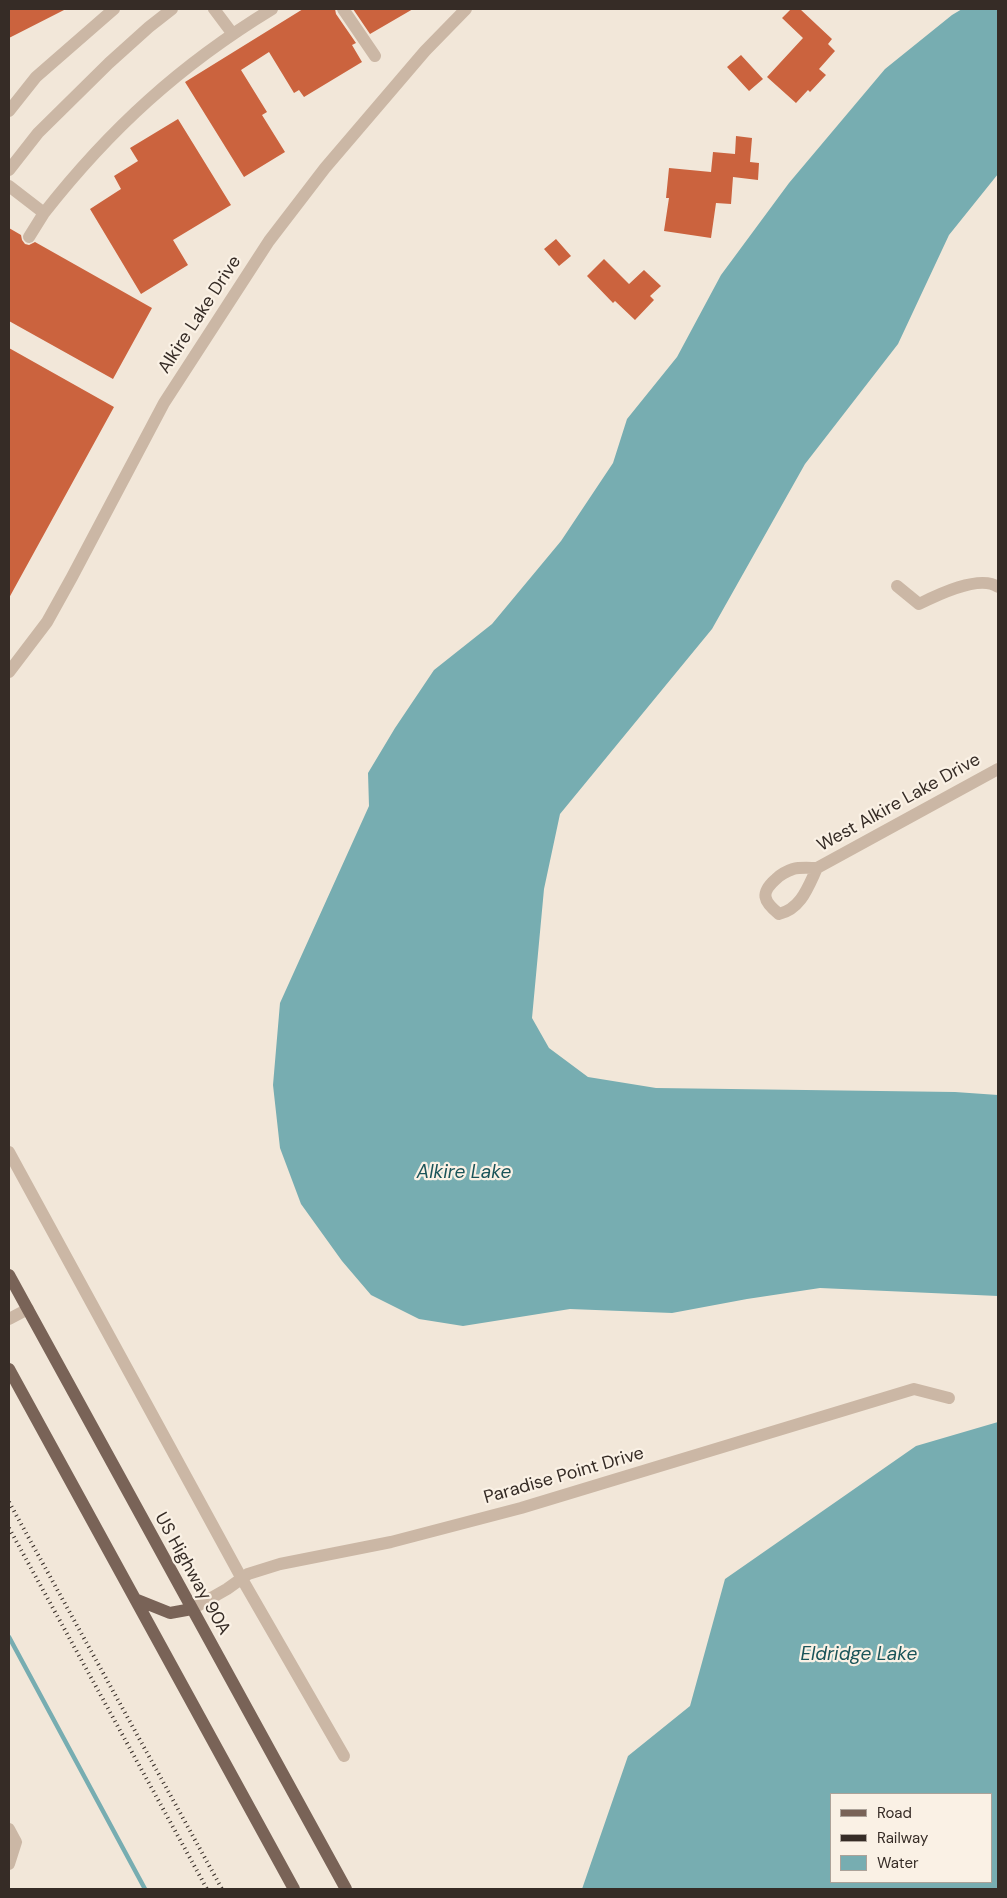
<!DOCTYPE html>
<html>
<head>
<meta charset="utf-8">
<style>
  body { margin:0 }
  #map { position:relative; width:1007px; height:1898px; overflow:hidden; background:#f2e7d9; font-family:"DM Sans",sans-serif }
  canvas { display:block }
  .frame { position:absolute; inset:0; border:10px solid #362c26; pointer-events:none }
  .legend { position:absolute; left:830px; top:1793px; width:162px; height:90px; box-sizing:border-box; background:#faf1e5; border:1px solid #aca299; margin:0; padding:6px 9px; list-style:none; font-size:15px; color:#362c26 }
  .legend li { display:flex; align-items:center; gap:10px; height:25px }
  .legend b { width:25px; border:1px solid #aca299 }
</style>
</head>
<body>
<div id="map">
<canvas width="1007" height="1898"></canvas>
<div class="frame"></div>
<ul class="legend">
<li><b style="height:6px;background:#796357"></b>Road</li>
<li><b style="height:6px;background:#362c26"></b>Railway</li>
<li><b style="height:14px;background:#77adb1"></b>Water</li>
</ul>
</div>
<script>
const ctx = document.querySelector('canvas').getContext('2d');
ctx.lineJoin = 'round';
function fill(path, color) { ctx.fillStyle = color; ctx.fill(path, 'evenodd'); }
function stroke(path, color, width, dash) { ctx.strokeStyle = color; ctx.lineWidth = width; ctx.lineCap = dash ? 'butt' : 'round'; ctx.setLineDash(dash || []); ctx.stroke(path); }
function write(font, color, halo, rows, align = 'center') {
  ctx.font = font + ' "DM Sans",sans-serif'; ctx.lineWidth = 4.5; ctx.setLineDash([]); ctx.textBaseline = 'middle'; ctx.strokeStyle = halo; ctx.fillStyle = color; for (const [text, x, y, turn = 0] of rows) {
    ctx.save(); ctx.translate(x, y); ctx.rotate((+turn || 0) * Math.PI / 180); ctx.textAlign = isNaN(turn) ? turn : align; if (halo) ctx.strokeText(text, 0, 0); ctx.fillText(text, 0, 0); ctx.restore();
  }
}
fill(new Path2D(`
  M962,9H998V174L949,235L898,344L805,464L712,629L560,814L544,889L532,1018L549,1048L588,1077L656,1088L955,1092L998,1095V1296L820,1288L747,1299L672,1313L570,1309L463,1326L419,1319L371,1295L342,1261L301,1204L280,1148L273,1085L280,1003L369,806L368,773L395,728L434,670L492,624L561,541L613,463L627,419L677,357L721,275L789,183L885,69L952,15Z
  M998,1422V1889H582L628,1756L690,1706L725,1579L916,1446ZM831,1794H991V1882H831Z`), '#77adb1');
stroke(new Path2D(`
  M9,1637L145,1889`), '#77adb1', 4.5);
fill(new Path2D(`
  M9,9H66L9,38Z
  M303,9H335L336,14L356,43L352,45L362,62L304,97L299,90L294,93L269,52L241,70L267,112L262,115L285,152L244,177L185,82Z
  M353,9H413L370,34Z
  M791,9H800L817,25L832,39L828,44L835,51L819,69L826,75L810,92L808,90L796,103L767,77L803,38L782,18Z
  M741,55L763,79L749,91L727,67Z
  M178,119L231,205L173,240L188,265L141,294L90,209L121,189L114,176L138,161L130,148Z
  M736,136L752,138L750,162L759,163L758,180L733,177L731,204L716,203L711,238L664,231L669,198H666L669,168L711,172L713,152L735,154Z
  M9,228L21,235L22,240L25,244L29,245L35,242L152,308L113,379L9,321Z
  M556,239L571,256L559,266L544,249Z
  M604,259L629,284L644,270L661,286L650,296L654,300L635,320L615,301L613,303L587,276Z
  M9,348L114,407L9,598Z`), '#cb633e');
stroke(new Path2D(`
  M214,9L232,33
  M343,9L375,56
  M9,111L36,77L114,9
  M9,170L38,133L109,63L149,27L172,9
  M9,186L44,213C110,129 180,65 272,9
  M29,237L44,213
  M897,586L919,604C937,595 980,574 998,587
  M9,672L47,622L72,577L164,403L269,241L325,168L425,51L466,9
  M817,868C808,887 801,909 779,914C763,901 760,893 776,879C780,875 787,871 793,869C800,867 810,868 817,868L998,769
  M9,1152L242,1579L344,1756
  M9,1319L28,1309
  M192,1609L227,1589L248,1574L280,1564L391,1542L521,1508L914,1389L949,1398
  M9,1829L16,1842L9,1864`), '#cbb7a5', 12);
stroke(new Path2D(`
  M9,1275L346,1889
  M9,1369L294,1889
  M135,1599L170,1613L192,1609`), '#796357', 12);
stroke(new Path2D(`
  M9,1502L222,1889
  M9,1528L207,1889`), '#362c26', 4, [1, 4]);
write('18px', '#362c26', '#faf1e5', [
  ["Alkire Lake Drive",200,315,-57],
  ["West Alkire Lake Drive",899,803,-29],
  ["Paradise Point Drive",564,1476,-16],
  ["US Highway 90A",192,1574,61]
]);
write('italic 19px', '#1a5459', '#faf1e5', [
  ["Alkire Lake",464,1173],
  ["Eldridge Lake",859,1655]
]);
</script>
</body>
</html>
